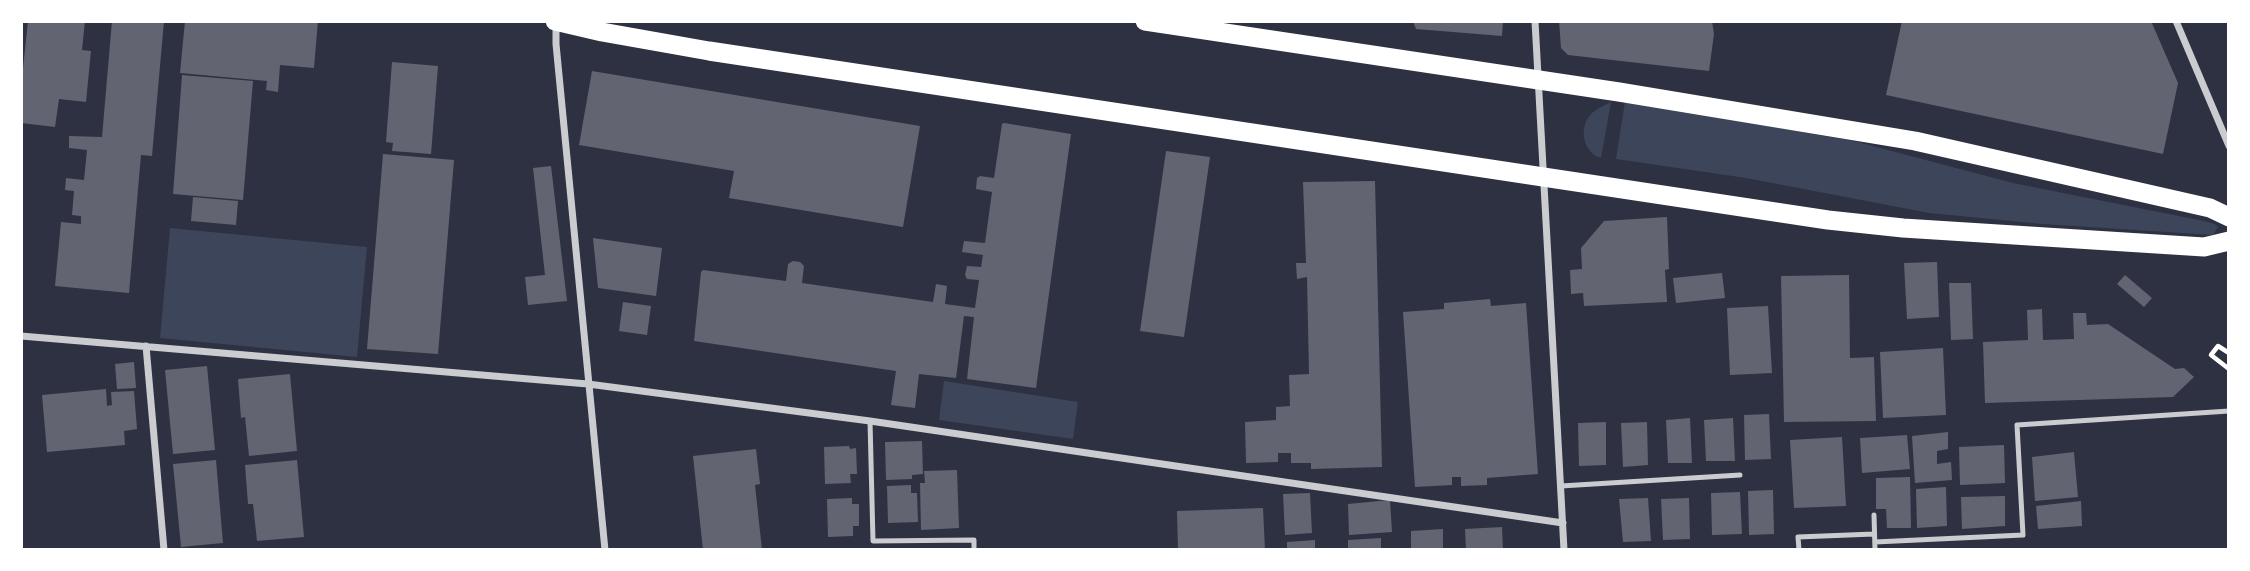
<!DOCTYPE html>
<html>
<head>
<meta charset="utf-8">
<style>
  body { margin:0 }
  #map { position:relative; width:2250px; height:571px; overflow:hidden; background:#2d3142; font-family:Quicksand,sans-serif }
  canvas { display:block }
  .frame { position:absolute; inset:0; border:23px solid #fff; pointer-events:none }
</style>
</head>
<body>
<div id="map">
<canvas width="2250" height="571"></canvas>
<div class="frame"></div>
</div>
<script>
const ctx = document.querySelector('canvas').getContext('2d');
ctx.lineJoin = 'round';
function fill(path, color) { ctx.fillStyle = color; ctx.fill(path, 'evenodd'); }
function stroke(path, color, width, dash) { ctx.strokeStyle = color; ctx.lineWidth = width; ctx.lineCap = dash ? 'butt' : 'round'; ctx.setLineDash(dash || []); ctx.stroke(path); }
fill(new Path2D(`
  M1625,101L1854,141L2013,183L2204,221L2215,224L2218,227L2213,235L2042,224L1929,213L1746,178L1616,159Z
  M1611,102L1601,158C1583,153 1578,127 1591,114C1596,109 1605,105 1611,102Z
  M170,228L367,247L357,357L160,338Z
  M944,381L1078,402L1073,439L939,420Z`), '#3c4559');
fill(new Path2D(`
  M28,21H85L82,50L91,51L86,102L59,99L55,127L21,123V87Z
  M112,21H164L152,156L141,155L129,293L55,286L61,222L81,224V216L72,215L74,191L65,190L66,178L84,180L87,150L69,148V136L102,137Z
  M185,21H318L314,68L280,65L278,92L266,90L267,81L180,73Z
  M1413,21H1503L1502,36L1416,29Z
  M1559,21H1712L1714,34L1709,71L1568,55L1561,48Z
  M1902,21H2151L2178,83L2163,154L1886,95Z
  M392,62L438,66L431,154L392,151L393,143L386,142Z
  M592,71L920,126L903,227L729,198L734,171L579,145Z
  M182,75L253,81L243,200L173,194Z
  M1004,123L1071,134L1036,388L967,379L974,317L964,316L956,378L919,374L915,408L891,405L896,371L694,341L701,272L703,270L786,281L788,264L793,261L800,262L804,266L802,283L933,302L936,284L947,286L945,304L975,308L979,280L967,279L965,275L967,266L981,267L983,255L962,252L964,241L985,243L992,192L976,189L977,178L980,176L994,178L1002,124Z
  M1166,151L1210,157L1184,337L1140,331Z
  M383,154L454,160L438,354L367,349Z
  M551,166L567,301L528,305L525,277L545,275L533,168Z
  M1375,181L1382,467L1311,469V463H1291V453H1278V462L1246,463L1245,422L1276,420V407L1290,406L1289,375L1309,374L1307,277L1297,279L1296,263H1306L1303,182Z
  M193,197L238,201L236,225L191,221Z
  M1667,217L1669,269L1665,270L1667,302L1584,306L1583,293L1571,294L1570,270L1582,269L1581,248L1604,221Z
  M593,238L662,248L656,296L598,288Z
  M1937,262L1939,317L1907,319L1904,263Z
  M1722,273L1725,298L1676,303L1673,278Z
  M1849,275L1850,358L1874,357L1876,421L1784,422L1781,276Z
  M2125,275L2152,298L2144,307L2117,284Z
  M1949,283H1971L1973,339L1951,340Z
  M1490,299L1491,306L1526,303L1538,474L1487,478V485L1461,486V477H1452V485L1415,487L1403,312L1444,309V303Z
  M623,302L651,306L647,335L619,331Z
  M1768,306L1772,373L1730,375L1727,308Z
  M2042,309L2043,340L2074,339L2073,313H2086L2087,325L2108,324L2175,369L2184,368L2194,377L2173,397L1985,403L1983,342L2028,340L2027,310Z
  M1943,348L1946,415L1883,418L1880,352Z
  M134,362L136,388L117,389L115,364Z
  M207,366L215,450L173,454L165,370Z
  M290,374L297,451L249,456L245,417L241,418L238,379Z
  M106,389L107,406L112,405L111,392L134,391L137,429L124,431L125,445L47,452L42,395Z
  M1769,414L1771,459L1745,460L1744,415Z
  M1690,418L1692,463H1668L1666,420Z
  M1733,418L1735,461H1706L1704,420Z
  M1606,422V465L1579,466L1578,423Z
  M1647,422L1648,465L1623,467L1621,423Z
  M1948,432V449L1937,451V464L1951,462L1952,480L1915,483L1912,436Z
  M1907,435L1910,469L1862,473L1860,438Z
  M1842,437L1846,506L1794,508L1790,440Z
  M922,441L923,474L912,475V479L886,480L885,442Z
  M2004,445L2005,483L1960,485L1959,447Z
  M849,446L850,449L856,448L857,474H850L851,483L825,484L824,447Z
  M756,449L760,484L755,485L762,550H703L693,456Z
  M2074,452L2078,497L2035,501L2032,457Z
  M216,460L223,543L181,547L173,464Z
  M297,460L304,537L257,541L253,504H248L245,465Z
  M957,470L959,528L921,530L920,483H925L924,471Z
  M1910,477L1911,528H1887L1886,509H1876V478Z
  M911,485V493H917L918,522L888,523L887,486Z
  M1946,487L1947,526L1917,528L1916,489Z
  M1773,490L1774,534L1749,535L1748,491Z
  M1740,492L1742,534L1712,535L1711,493Z
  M1310,493L1312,533L1285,535L1283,494Z
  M2005,496V526L1962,529L1961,497Z
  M852,498V504H859V526H853V536L828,537L827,499Z
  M1648,498L1651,541L1623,542L1619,499Z
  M1689,498L1690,539L1663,540L1661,499Z
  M1390,500L1392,532L1349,535L1348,504Z
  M2081,501L2082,526L2038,529L2036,506Z
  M1263,508L1265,550H1178L1177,511Z
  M1502,527L1503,550H1466L1465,529Z
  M1443,529V550H1411V531Z
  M1381,538V550H1348V540Z
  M1315,540V550H1287V542Z`), '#626471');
stroke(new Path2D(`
  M2229,353L2218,346L2211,355L2229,369`), '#fff', 4.5);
stroke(new Path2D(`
  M870,421L873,541L974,540V550
  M1561,486L1740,475
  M1874,515L1875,550
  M1875,542L2023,535L2017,425L2229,411
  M1799,550L1798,537L1874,534`), '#caccd0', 5);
stroke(new Path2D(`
  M1535,21L1564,550
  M2176,21L2229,146
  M556,25V44L605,550
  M21,336L588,384L870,421L1563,523
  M146,346L164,550`), '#caccd0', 7);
stroke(new Path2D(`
  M555,21L602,32L709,51L1828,220L1903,228L2204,247L2229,241
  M1145,21L1619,92L1915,141L2210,208L2229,217`), '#fff', 19);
</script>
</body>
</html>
